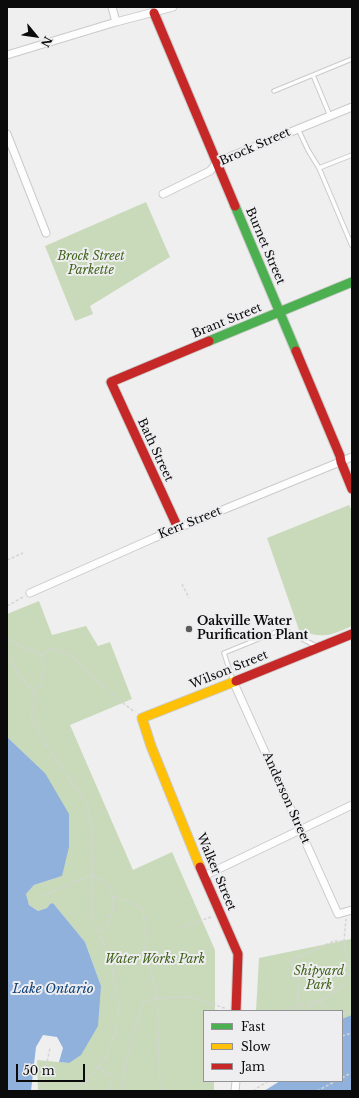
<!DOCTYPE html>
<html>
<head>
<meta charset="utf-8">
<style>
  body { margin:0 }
  #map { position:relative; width:359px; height:1098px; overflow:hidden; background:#efefef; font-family:"Libre Baskerville",serif }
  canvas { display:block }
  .frame { position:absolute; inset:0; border:8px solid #0b0b0c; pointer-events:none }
  .legend { position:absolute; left:203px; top:1010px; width:140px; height:72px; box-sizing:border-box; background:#eeeef0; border:1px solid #939395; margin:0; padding:5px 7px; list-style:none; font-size:12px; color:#0b0b0c }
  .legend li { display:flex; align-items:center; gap:8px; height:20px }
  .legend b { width:20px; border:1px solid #939395 }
  .north { position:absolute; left:16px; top:16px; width:40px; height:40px; -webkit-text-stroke:3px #eeeef0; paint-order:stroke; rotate:119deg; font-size:11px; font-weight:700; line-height:16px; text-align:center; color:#0b0b0c }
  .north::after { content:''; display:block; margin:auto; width:14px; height:18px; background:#0b0b0c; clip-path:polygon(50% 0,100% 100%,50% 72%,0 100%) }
  .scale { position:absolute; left:16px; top:1064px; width:69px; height:18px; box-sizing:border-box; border:2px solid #0b0b0c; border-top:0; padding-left:5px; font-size:12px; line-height:14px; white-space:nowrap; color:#0b0b0c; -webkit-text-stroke:3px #eeeef0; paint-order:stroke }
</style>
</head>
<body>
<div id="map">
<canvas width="359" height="1098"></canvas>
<div class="frame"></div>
<ul class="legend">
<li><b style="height:5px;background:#4caf50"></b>Fast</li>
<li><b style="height:5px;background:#ffc107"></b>Slow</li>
<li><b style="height:5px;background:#c62828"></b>Jam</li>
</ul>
<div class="north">N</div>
<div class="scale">50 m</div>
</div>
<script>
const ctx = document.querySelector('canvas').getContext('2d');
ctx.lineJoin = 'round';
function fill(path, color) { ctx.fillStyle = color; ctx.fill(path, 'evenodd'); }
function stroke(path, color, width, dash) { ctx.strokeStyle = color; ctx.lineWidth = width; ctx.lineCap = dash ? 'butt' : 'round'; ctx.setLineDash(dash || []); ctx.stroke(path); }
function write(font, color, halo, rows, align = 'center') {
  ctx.font = font + ' "Libre Baskerville",serif'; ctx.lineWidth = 4; ctx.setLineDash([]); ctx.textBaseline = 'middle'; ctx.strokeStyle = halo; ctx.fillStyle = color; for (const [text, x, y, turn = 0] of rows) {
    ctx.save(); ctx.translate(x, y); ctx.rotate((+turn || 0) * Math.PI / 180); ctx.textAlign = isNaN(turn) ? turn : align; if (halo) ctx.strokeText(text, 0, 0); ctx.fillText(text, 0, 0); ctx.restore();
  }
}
fill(new Path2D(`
  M146,202L170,257L90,306L93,314L75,321L45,246Z
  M349,505L352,511V626C329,636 323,639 299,630L267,538Z
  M39,601L52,635L86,626L98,646L110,642L132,699L70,725L133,870L172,852L215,950V1011H204V1081H214V1091H38L37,1060L69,1063L101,986L85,942L53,903L50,904L47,908L38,911L29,905L26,894L34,885L62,876L45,773L7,737V614Z
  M351,939L352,1017L342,1024V1011H256L259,958Z`), '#c9daba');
fill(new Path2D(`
  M7,737L45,773L69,814V847L62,876L34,885L26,894L29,905L38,911L47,908L50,904L53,903L85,942L101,986L98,1026L81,1055L69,1063L59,1062L63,1048L57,1037L43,1035L36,1047L31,1091H7Z
  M352,1015V1091H264L280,1081H342V1019Z`), '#8fb1db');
const lane = new Path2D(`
  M313,75L330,116
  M274,91L352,59
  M298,129L308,150L319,168L352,246
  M319,168L352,155
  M233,681L224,653L283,629L316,646`);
const street = new Path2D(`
  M112,7L116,22
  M7,55L116,22L173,7
  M7,134L46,233
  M163,194L210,171L217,162L352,107
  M30,593L154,538L352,457
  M233,681L338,914L352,910
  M204,876L352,805
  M235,1091L236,1081`);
const fast = new Path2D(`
  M235,206L296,351
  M209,341L352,282`);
const slow = new Path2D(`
  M200,867L151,746L142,718L236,681`);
const jam = new Path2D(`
  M154,13L235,206
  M296,351L340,456L341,462L352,489
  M178,528L111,382L209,341
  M236,681L352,634
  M200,867L238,954L236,1011`);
stroke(lane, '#cacaca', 5.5);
stroke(street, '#cacaca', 9);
stroke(fast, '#cacaca', 11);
stroke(slow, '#cacaca', 11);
stroke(jam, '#cacaca', 11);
stroke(new Path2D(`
  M7,560L23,553
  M182,584L189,598
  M7,606L23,597
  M7,638L25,649L35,651L41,655
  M7,651L19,675L33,692L35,702L31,717L45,743L87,805L93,840L92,875L104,881L113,895V909L108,924L99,931
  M33,692L41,685L44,668L41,655L52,648L71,655L116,698L135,712
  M114,896L142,908L147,928L144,954L152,974L157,998L192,997L227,1009
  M39,897L92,875V916L111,961L118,1001L117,1030L106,1057L85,1082L87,1091
  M180,928L211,917
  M321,999L326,1011
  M298,1005L299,982L290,961L334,941H344
  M281,1011L323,999L346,984L350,971L344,941L346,919
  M301,1011L318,1003L321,999
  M342,1015L352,1010
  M342,1036L352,1033
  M97,1067L111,1075L112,1079L109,1086L110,1089L113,1091
  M342,1078L349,1074
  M43,1091V1081L50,1048
  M70,1091L85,1082
  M121,1091L122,1089L125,1063L143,1003L157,998L160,1090
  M253,1091L268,1081
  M317,1091L336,1081`), '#d4d4d4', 1.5, [3, 2]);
stroke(lane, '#fdfdfd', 3.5);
stroke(street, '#fdfdfd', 7);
stroke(fast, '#4caf50', 9);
stroke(slow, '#ffc107', 9);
stroke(jam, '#c62828', 9);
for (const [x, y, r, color] of [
  [189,629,4,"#5b5b5b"]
]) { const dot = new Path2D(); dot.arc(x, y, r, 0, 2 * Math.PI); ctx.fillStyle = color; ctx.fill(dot); stroke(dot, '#eeeef0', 1.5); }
write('12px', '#0b0b0c', '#eeeef0', [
  ["Brock Street",255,147,-24],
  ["Burnet Street",265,246,67],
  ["Brant Street",227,321,-22],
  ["Bath Street",155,450,65],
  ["Kerr Street",190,523,-22],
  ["Wilson Street",229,670,-22],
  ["Anderson Street",286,798,66],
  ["Walker Street",216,872,67]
]);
write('italic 12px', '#406219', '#eeeef0', [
  ["Brock Street",91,257],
  ["Parkette",91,271],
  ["Water Works Park",155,960],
  ["Shipyard",319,972],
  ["Park",319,986]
]);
write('bold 12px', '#0b0b0c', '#eeeef0', [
  ["Oakville Water",197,622],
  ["Purification Plant",197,636]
], 'left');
write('italic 13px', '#0d4077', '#eeeef0', [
  ["Lake Ontario",53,989]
]);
</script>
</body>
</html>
